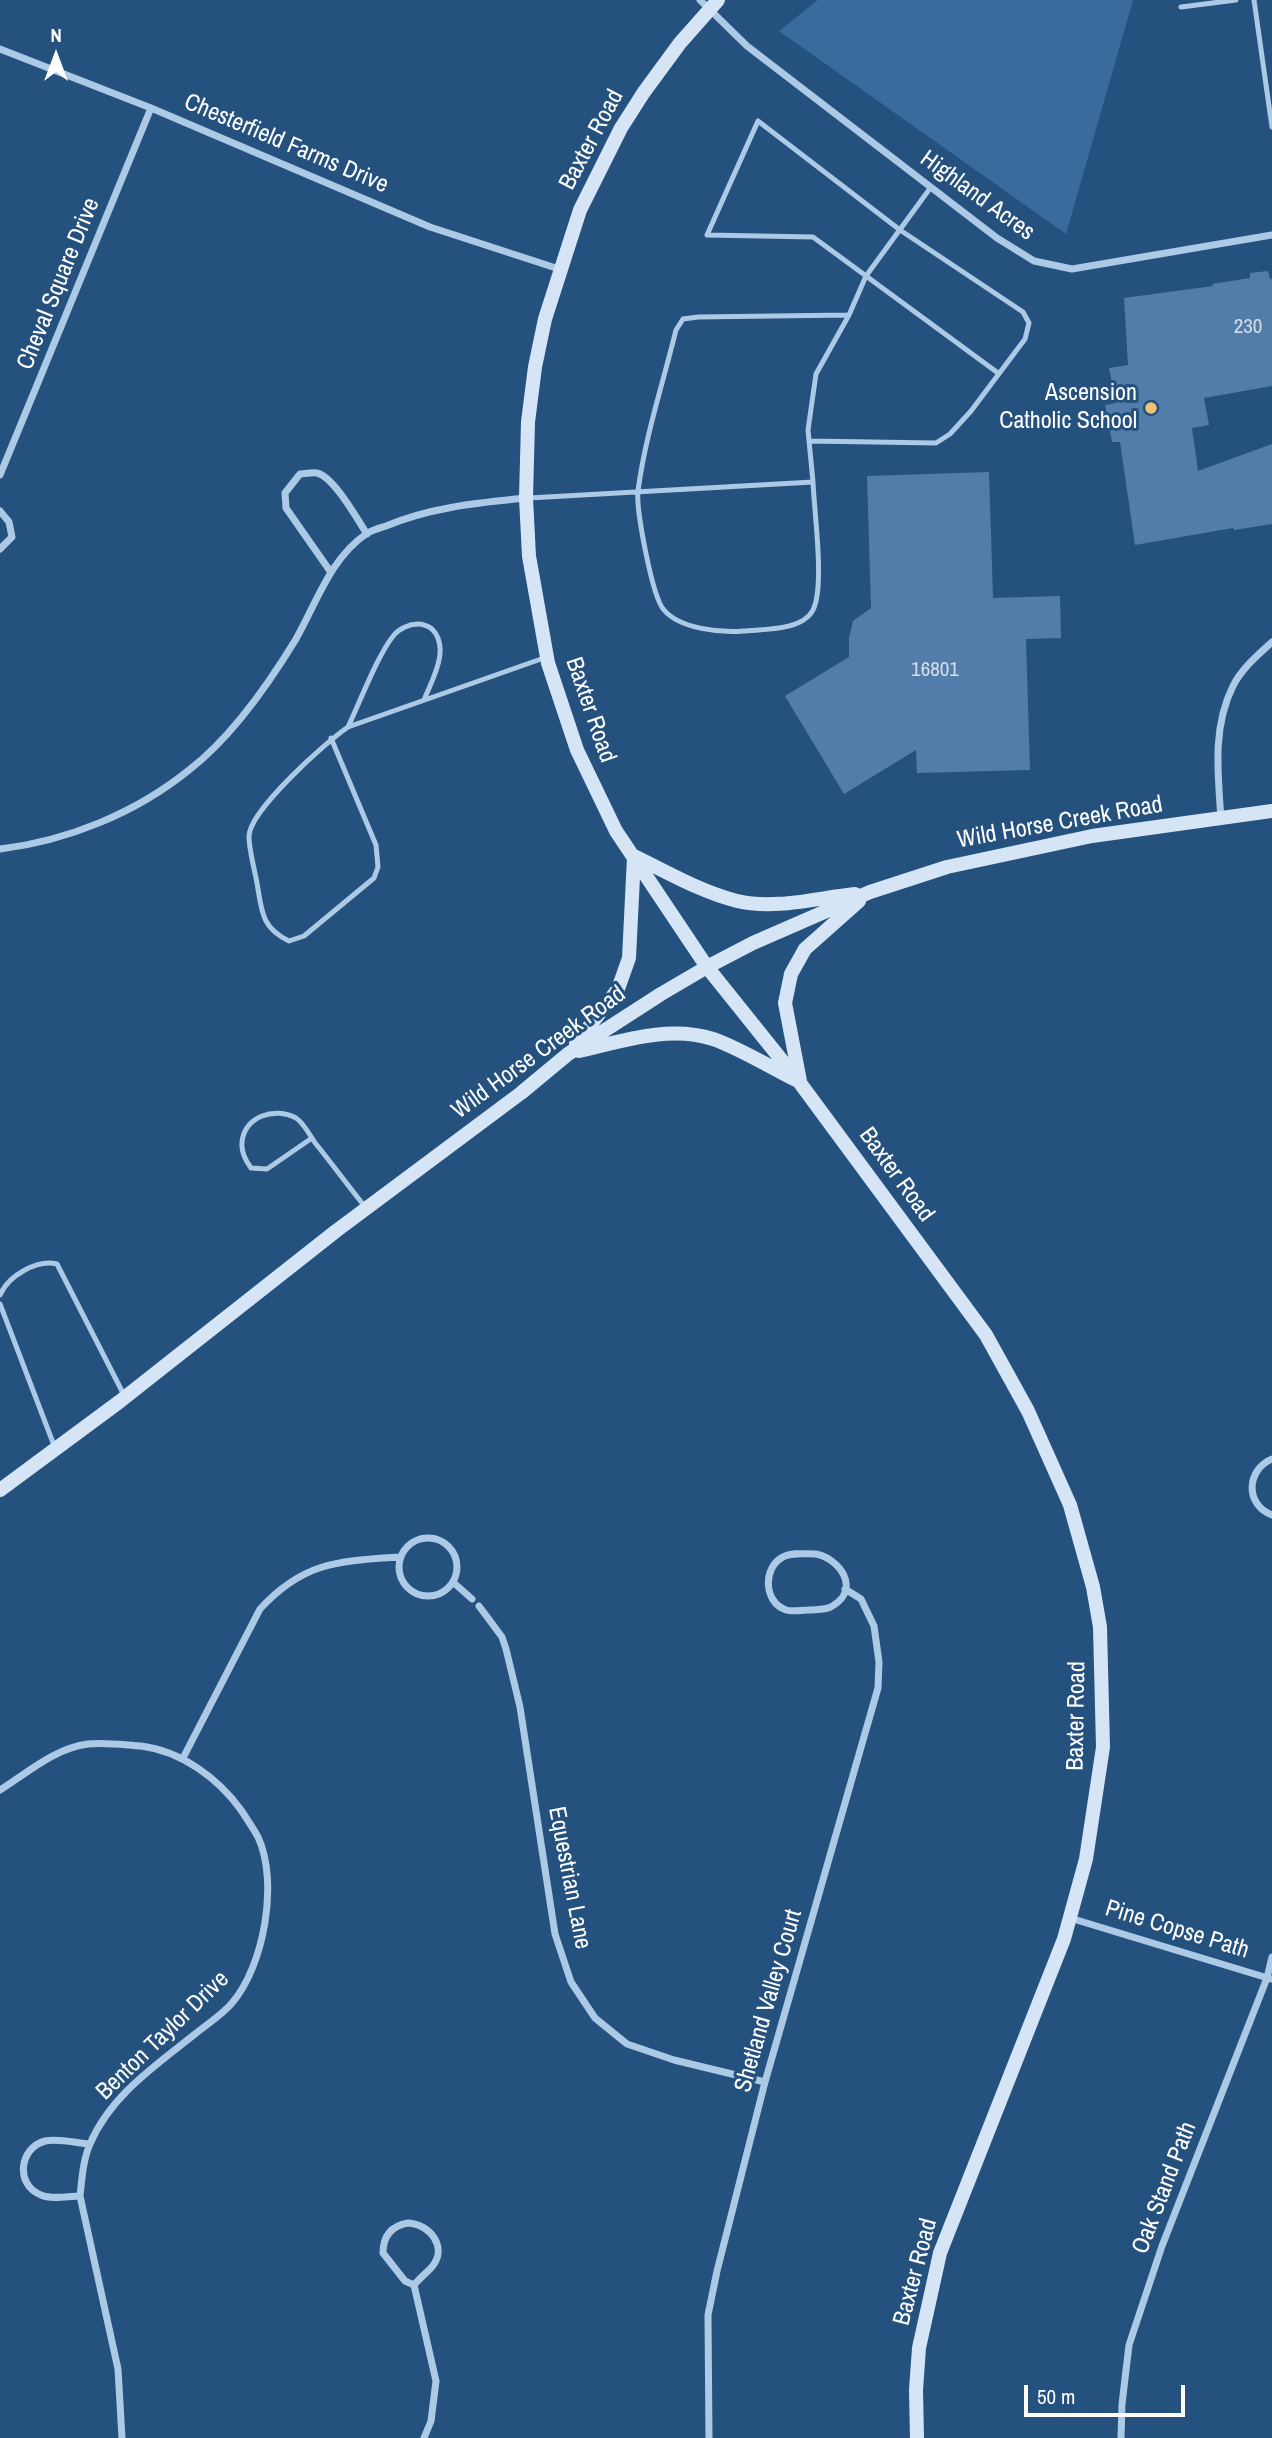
<!DOCTYPE html>
<html>
<head>
<meta charset="utf-8">
<style>
  body { margin:0 }
  #map { position:relative; width:1272px; height:2438px; overflow:hidden; background:#25517f; font-family:"Archivo Narrow",sans-serif }
  canvas { display:block }
  .north { position:absolute; left:21px; top:21px; width:70px; height:70px; -webkit-text-stroke:5px #25517f; paint-order:stroke; rotate:0deg; font-size:19px; font-weight:700; line-height:28px; text-align:center; color:#fff }
  .north::after { content:''; display:block; margin:auto; width:24px; height:32px; background:#fff; clip-path:polygon(50% 0,100% 100%,50% 72%,0 100%) }
  .scale { position:absolute; left:1024px; top:2385px; width:161px; height:32px; box-sizing:border-box; border:4px solid #fff; border-top:0; padding-left:9px; font-size:21px; line-height:24px; white-space:nowrap; color:#fff; -webkit-text-stroke:5px #25517f; paint-order:stroke }
</style>
</head>
<body>
<div id="map">
<canvas width="1272" height="2438"></canvas>
<div class="north">N</div>
<div class="scale">50 m</div>
</div>
<script>
const ctx = document.querySelector('canvas').getContext('2d');
ctx.lineJoin = 'round';
function fill(path, color) { ctx.fillStyle = color; ctx.fill(path, 'evenodd'); }
function stroke(path, color, width, dash) { ctx.strokeStyle = color; ctx.lineWidth = width; ctx.lineCap = dash ? 'butt' : 'round'; ctx.setLineDash(dash || []); ctx.stroke(path); }
function write(font, color, halo, rows, align = 'center') {
  ctx.font = font + ' "Archivo Narrow",sans-serif'; ctx.lineWidth = 6; ctx.setLineDash([]); ctx.textBaseline = 'middle'; ctx.strokeStyle = halo; ctx.fillStyle = color; for (const [text, x, y, turn = 0] of rows) {
    ctx.save(); ctx.translate(x, y); ctx.rotate((+turn || 0) * Math.PI / 180); ctx.textAlign = isNaN(turn) ? turn : align; if (halo) ctx.strokeText(text, 0, 0); ctx.fillText(text, 0, 0); ctx.restore();
  }
}
fill(new Path2D(`
  M818,0H1133L1066,234L779,31Z`), '#3a6b9d');
fill(new Path2D(`
  M1268,271L1270,279H1272V386L1204,398L1209,425L1192,428L1198,471L1272,444V524L1234,530L1233,528L1135,545L1120,442H1112L1105,405L1116,403L1109,368L1128,365L1124,298L1213,286L1212,284L1250,278V273Z
  M989,472L993,598L1060,596L1061,638L1026,639L1030,770L917,773L916,750L844,794L785,696L849,657V638L853,621L871,608L867,476Z`), '#527daa');
stroke(new Path2D(`
  M1254,0L1272,127
  M1181,7L1236,0
  M809,441L936,443L950,434L971,411L1025,339L1029,323L1023,312L900,230L758,121L707,235L813,237L998,373
  M813,482L808,430L816,374L849,315
  M529,498L813,482C814,511 825,586 813,610C802,631 764,629 744,631C721,633 680,629 664,610C652,597 636,509 638,491C645,437 663,383 676,330L683,319L698,317L849,315L866,276L931,187
  M348,727C360,702 378,654 394,635C399,629 409,624 418,624C423,624 428,626 432,629C451,648 432,680 424,700
  M331,738L376,845L378,867L374,878L304,936L289,941C264,929 262,915 258,889C256,874 249,852 249,836C250,810 326,742 348,727L544,658
  M312,1138L267,1169L251,1168C246,1161 241,1153 242,1143C243,1117 275,1106 296,1118C304,1123 310,1136 316,1144C333,1165 349,1187 366,1208
  M0,1295C8,1276 37,1259 57,1264L125,1397
  M0,1304L55,1448`), '#acc9e6', 5);
stroke(new Path2D(`
  M700,0L747,46L997,238L1034,261L1072,269L1272,235
  M0,49L151,108L430,227L559,269
  M0,475L151,108
  M0,511L9,522L12,537L0,549
  M330,571L286,508L285,493L300,474C306,474 312,472 317,473C334,477 357,519 367,534
  M1221,819C1218,774 1212,728 1233,686C1242,668 1258,655 1272,642
  M0,849C67,841 136,813 189,770C232,737 268,685 296,639C317,602 330,559 366,534C372,530 380,528 386,526C431,507 478,503 526,498
  M1272,1459C1246,1470 1245,1505 1272,1515
  M399 1567a29 29 0 1 1 58 0a29 29 0 1 1-58 0Z
  M816,1554C840,1559 860,1588 834,1605C826,1611 817,1609 808,1610C801,1610 792,1612 786,1610C763,1602 763,1567 783,1557C792,1552 806,1554 816,1554Z
  M454,1583L472,1599
  M479,1606L502,1637L506,1649L520,1707L555,1934L571,1982L595,2018L627,2044L674,2060L765,2082
  M183,1758L260,1609C304,1561 340,1561 400,1557
  M0,1790C27,1773 55,1748 88,1744C104,1742 125,1745 141,1746C181,1751 218,1778 241,1810C247,1819 253,1828 258,1837C279,1882 264,1966 232,2003C222,2015 207,2024 195,2034C156,2065 110,2096 90,2144C83,2160 82,2178 80,2196L118,2369L122,2438
  M1070,1918L1271,1979
  M80,2196C68,2196 52,2200 41,2195C15,2185 19,2148 45,2141C58,2138 76,2143 90,2144
  M408,2223C430,2224 449,2248 431,2268C425,2274 419,2279 414,2285L405,2281L383,2253C383,2236 391,2226 408,2223Z
  M414,2285L436,2381L431,2421L424,2438
  M709,2438L708,2315L717,2271L765,2082L878,1688L879,1662L874,1626L861,1599L845,1589
  M1121,2438L1122,2404L1129,2345L1162,2246L1267,1978L1272,1957`), '#acc9e6', 7);
stroke(new Path2D(`
  M718,0L680,43L644,92L621,128L580,210L545,319L535,367L528,422L526,498L529,556L548,663L577,750L616,831L707,967L800,1083L986,1335L1028,1411L1070,1505L1093,1587L1100,1627L1103,1747L1086,1859L1064,1939L940,2253L919,2348L916,2390L917,2438
  M634,856C667,872 701,892 737,901C774,910 817,898 855,894
  M576,1044L618,989L629,958L634,857
  M579,1051C622,1041 669,1025 713,1039C737,1047 772,1068 796,1080
  M800,1081L785,1003L791,974L805,949L859,901
  M0,1490L119,1402L336,1231L521,1093L568,1054L661,994L707,967L753,943L870,892L947,867L1092,836L1272,811`), '#d5e5f5', 14);
for (const [x, y, r, color] of [
  [1151,408,7,"#efc470"]
]) { const dot = new Path2D(); dot.arc(x, y, r, 0, 2 * Math.PI); ctx.fillStyle = color; ctx.fill(dot); stroke(dot, '#25517f', 2.5); }
write('21px', '#d4deea', null, [
  ["230",1248,327],
  ["16801",935,670]
]);
write('24px', '#fff', '#25517f', [
  ["Baxter Road",592,140,-62],
  ["Chesterfield Farms Drive",286,144,23],
  ["Highland Acres",977,196,36],
  ["Cheval Square Drive",59,284,-68],
  ["Baxter Road",590,710,71],
  ["Wild Horse Creek Road",1060,823,-10],
  ["Wild Horse Creek Road",539,1053,-36],
  ["Baxter Road",896,1175,54],
  ["Baxter Road",1077,1716,-89],
  ["Equestrian Lane",569,1878,79],
  ["Pine Copse Path",1177,1930,17],
  ["Shetland Valley Court",769,2001,-74],
  ["Benton Taylor Drive",163,2036,-44],
  ["Oak Stand Path",1165,2188,-69],
  ["Baxter Road",916,2272,-75]
]);
write('24px', '#fff', '#25517f', [
  ["Ascension",1137,394],
  ["Catholic School",1137,422]
], 'right');
</script>
</body>
</html>
